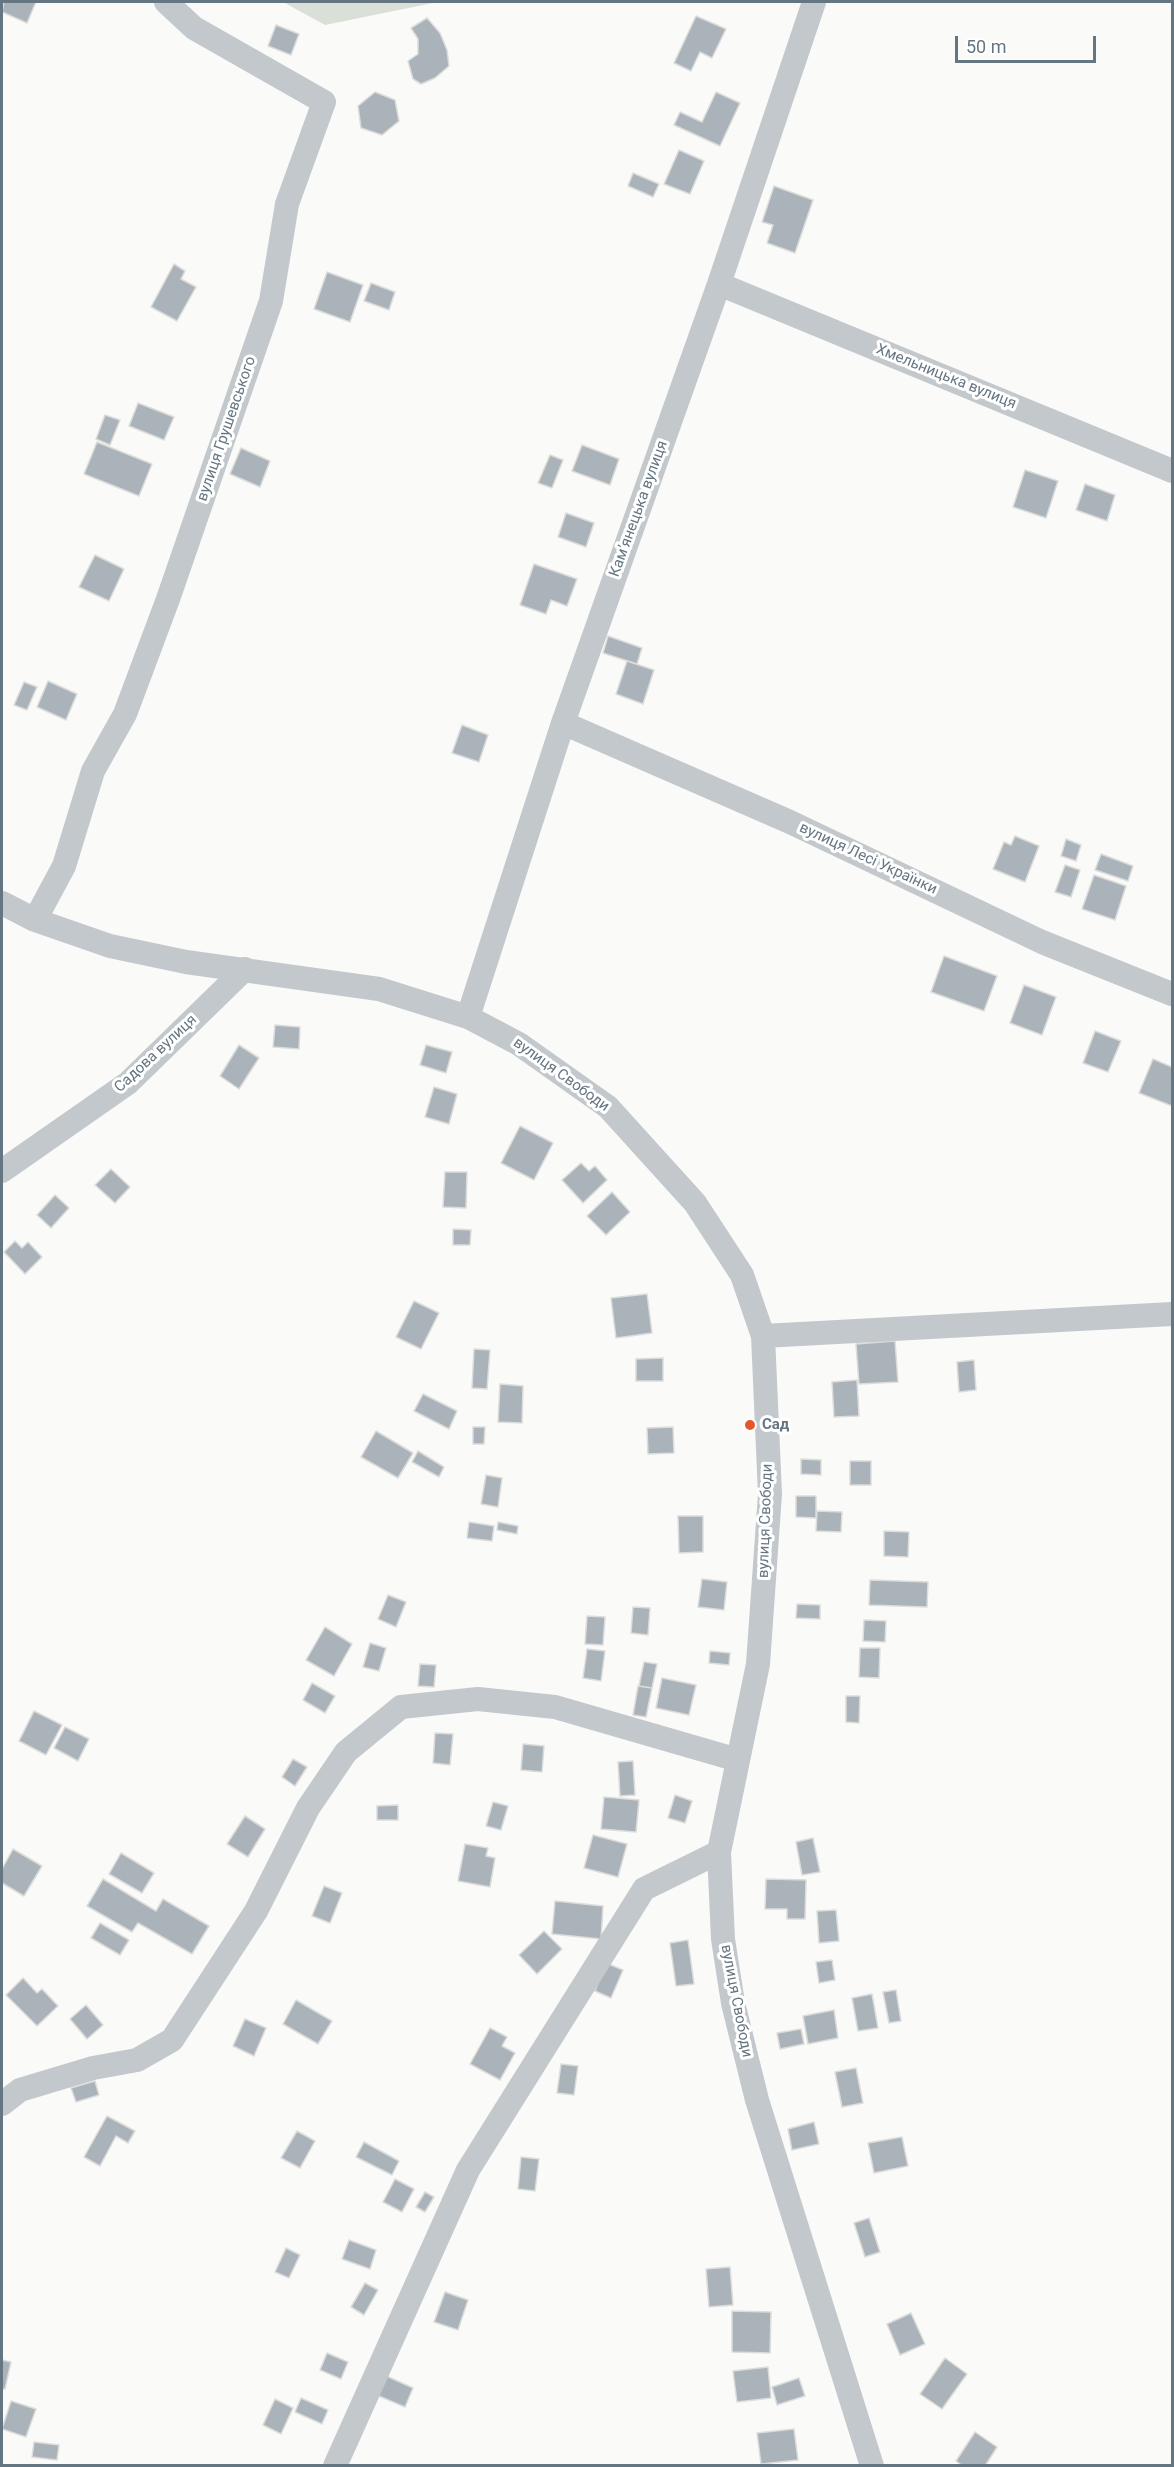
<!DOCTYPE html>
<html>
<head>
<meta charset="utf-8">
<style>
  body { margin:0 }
  #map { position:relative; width:1174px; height:2467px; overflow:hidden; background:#fafaf8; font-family:Roboto,sans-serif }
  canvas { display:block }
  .frame { position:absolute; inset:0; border:3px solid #657683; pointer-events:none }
  .scale { position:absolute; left:955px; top:36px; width:141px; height:27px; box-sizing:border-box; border:3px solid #657683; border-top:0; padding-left:8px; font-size:18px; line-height:21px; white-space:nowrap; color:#657683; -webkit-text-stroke:4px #fff; paint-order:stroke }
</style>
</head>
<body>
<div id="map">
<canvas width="1174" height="2467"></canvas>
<div class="frame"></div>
<div class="scale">50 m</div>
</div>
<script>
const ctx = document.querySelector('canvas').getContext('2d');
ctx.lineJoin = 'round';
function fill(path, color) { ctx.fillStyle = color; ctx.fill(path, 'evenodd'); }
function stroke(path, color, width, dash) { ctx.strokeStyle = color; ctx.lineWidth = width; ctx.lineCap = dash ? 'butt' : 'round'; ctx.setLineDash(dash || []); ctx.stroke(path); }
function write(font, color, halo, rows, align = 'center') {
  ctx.font = font + ' Roboto,sans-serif'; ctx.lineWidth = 6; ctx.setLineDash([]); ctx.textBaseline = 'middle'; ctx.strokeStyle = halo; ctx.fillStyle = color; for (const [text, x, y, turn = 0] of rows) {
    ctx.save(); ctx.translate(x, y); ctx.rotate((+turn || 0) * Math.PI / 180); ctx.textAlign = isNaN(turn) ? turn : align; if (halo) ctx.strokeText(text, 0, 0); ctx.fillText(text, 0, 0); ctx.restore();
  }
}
fill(new Path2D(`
  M283,2H438L325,25Z`), '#dadfd7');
const building = new Path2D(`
  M4,2H36L27,23L2,12Z
  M696,16L726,29L712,58L700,52L691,71L674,63Z
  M427,18L440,33L447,50L449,66L435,78L421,84L413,79L408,61L418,54V39L411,28Z
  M276,25L299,34L291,55L268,46Z
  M375,92L395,100L399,121L382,135L361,128L358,106Z
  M716,92L740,103L720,146L674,125L680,112L702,122Z
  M679,150L704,161L690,194L664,184Z
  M633,173L659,184L653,197L628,186Z
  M774,186L813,200L795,253L767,243L773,225L762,222Z
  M174,264L185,271L181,279L196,287L177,321L151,307Z
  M327,272L363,285L350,322L314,309Z
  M371,283L395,292L389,310L364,301Z
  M138,403L174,417L164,440L129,426Z
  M105,415L120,420L110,445L96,439Z
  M97,442L152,464L139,496L84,474Z
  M582,445L619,459L610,485L572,471Z
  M241,448L270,461L260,487L230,474Z
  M550,455L563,460L552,488L538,483Z
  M1025,470L1058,481L1046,518L1013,507Z
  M1085,484L1115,495L1107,521L1076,510Z
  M566,513L594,523L586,547L558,537Z
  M95,555L124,569L109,601L79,587Z
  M534,564L577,579L567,606L551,600L546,614L520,605Z
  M608,636L642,648L637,664L603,653Z
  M627,661L654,670L643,704L616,694Z
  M48,681L77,694L66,720L37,707Z
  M24,682L37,687L27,710L14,705Z
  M462,725L488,735L479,762L452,753Z
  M1015,836L1039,846L1025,882L993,869L1004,842L1011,845Z
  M1066,839L1081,845L1076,861L1061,856Z
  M1101,854L1133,866L1128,881L1095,870Z
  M1065,865L1080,870L1071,897L1055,892Z
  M1094,875L1126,886L1115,920L1082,909Z
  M944,956L997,976L984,1011L931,992Z
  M1024,985L1056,997L1042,1035L1010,1023Z
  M275,1025L300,1027L299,1049L273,1047Z
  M1095,1031L1121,1041L1108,1072L1083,1063Z
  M239,1045L259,1058L239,1089L220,1076Z
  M426,1045L452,1052L446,1073L420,1065Z
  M1153,1059L1172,1067V1106L1139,1093Z
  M434,1087L457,1094L449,1124L425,1117Z
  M520,1126L553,1143L534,1180L501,1163Z
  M581,1163L589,1171L595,1166L607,1180L583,1203L562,1180Z
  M111,1169L130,1187L115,1203L95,1185Z
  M445,1172H467L466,1208L443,1207Z
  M612,1192L630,1212L606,1235L587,1216Z
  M55,1195L69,1208L51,1228L37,1215Z
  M453,1229L471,1230L470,1245H453Z
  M15,1241L22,1248L28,1242L42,1257L25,1274L4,1252Z
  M647,1294L652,1333L616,1338L611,1298Z
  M414,1301L439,1313L421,1349L396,1337Z
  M895,1341L898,1382L859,1384L856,1344Z
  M474,1349L490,1350L487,1389L472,1388Z
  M663,1358V1381H636V1359Z
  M974,1360L976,1390L959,1392L957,1362Z
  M857,1380L859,1416L834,1417L832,1382Z
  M500,1384L523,1386L522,1423L498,1422Z
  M423,1394L457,1411L449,1429L414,1411Z
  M473,1427H485L484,1444H473Z
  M673,1427L674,1453L648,1454L647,1428Z
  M376,1431L413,1453L398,1478L361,1457Z
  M418,1451L444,1467L439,1477L412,1462Z
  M801,1459L821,1460V1475L801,1474Z
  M850,1461H871V1485H850Z
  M486,1475L502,1478L498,1507L481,1504Z
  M796,1496H816V1518L796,1517Z
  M817,1511L842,1512L841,1532L816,1531Z
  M678,1516H703V1552L679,1553Z
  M469,1522L494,1526L492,1541L467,1538Z
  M498,1522L518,1526L517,1534L497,1530Z
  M884,1531L909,1532L908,1557L884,1556Z
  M702,1579L727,1582L724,1610L698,1607Z
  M870,1580L928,1582L927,1607L869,1605Z
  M388,1595L406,1602L396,1627L378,1619Z
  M797,1604L820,1605V1619L796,1618Z
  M633,1607L650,1608L648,1635L631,1633Z
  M587,1616L605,1617L603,1645L585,1644Z
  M864,1620L886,1621L885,1642L863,1641Z
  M325,1627L352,1644L334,1676L306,1660Z
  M370,1643L386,1648L379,1671L363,1667Z
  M860,1648H880L879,1678L859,1677Z
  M587,1649L605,1651L601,1681L583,1678Z
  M710,1651L730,1653L729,1665L709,1663Z
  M644,1662L657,1664L652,1688L639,1686Z
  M420,1664L436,1665L434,1687L418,1686Z
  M662,1678L696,1685L689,1715L656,1708Z
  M312,1683L335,1696L325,1713L303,1700Z
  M638,1686L652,1688L646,1717L633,1715Z
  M846,1696H860L859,1723L846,1722Z
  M34,1711L62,1725L46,1755L19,1741Z
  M65,1727L89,1739L78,1761L54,1748Z
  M435,1733L453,1734L450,1765L433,1763Z
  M523,1744L544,1746L542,1772L521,1770Z
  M293,1759L307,1767L295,1786L282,1777Z
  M633,1761L635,1795L620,1796L618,1762Z
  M675,1795L692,1801L685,1823L668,1818Z
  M604,1797L639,1800L636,1832L601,1829Z
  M493,1802L508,1806L501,1830L486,1826Z
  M398,1805V1820H377V1806Z
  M245,1816L265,1829L248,1857L227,1844Z
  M593,1835L627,1844L618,1877L584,1868Z
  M813,1838L820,1872L802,1875L796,1842Z
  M465,1844L488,1848L486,1856L495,1858L490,1887L458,1881Z
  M13,1849L42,1866L24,1896L2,1883V1869Z
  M121,1853L154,1873L142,1893L109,1874Z
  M103,1879L156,1911L163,1899L209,1926L192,1954L138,1923L132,1932L87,1906Z
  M766,1879L806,1880L805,1919H787V1909H765Z
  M324,1886L342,1893L330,1923L312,1916Z
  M555,1901L603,1906L601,1939L552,1934Z
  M836,1910L839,1941L819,1943L817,1911Z
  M100,1923L129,1940L120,1955L91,1938Z
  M544,1931L562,1949L537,1974L519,1955Z
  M688,1940L694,1984L676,1986L670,1943Z
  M832,1960L835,1980L819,1983L816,1962Z
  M606,1963L623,1970L611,1998L595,1991Z
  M23,1978L37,1993L42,1989L58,2006L37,2026L6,1995Z
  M896,1990L901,2021L889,2023L883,1992Z
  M872,1994L878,2028L858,2031L852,1998Z
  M296,2000L332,2021L318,2044L283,2024Z
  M86,2005L103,2025L87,2039L70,2019Z
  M834,2010L838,2038L808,2044L803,2016Z
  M245,2019L266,2028L254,2056L233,2046Z
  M490,2028L507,2037L502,2046L515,2053L500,2080L470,2064Z
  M801,2029L804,2044L780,2049L777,2033Z
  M561,2064L578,2066L574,2095L557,2093Z
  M856,2068L863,2103L842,2107L835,2072Z
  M95,2081L99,2095L76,2102L71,2088Z
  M107,2116L135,2131L128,2143L116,2136L100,2166L84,2157Z
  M814,2122L819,2144L792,2150L788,2129Z
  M297,2131L315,2141L300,2168L281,2158Z
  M902,2137L908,2166L874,2173L868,2143Z
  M364,2142L399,2161L392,2175L356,2157Z
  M521,2157L539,2159L535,2191L518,2189Z
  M395,2179L414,2189L402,2212L383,2202Z
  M425,2192L434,2197L425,2212L416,2207Z
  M869,2218L880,2252L865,2257L854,2223Z
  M349,2240L376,2250L370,2269L342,2259Z
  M286,2248L300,2255L289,2278L275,2272Z
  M730,2267L733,2305L709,2307L706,2269Z
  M365,2283L378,2290L364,2315L351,2307Z
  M445,2292L468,2300L458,2330L434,2322Z
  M732,2311L771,2312L770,2353L732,2352Z
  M911,2313L925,2344L900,2355L887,2324Z
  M327,2353L348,2362L341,2379L320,2370Z
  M945,2358L967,2374L942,2409L920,2394Z
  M2,2360L11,2362L5,2389H2Z
  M768,2367L771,2398L737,2402L733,2371Z
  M382,2374L413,2388L405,2407L374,2394Z
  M799,2378L805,2396L777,2405L772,2387Z
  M301,2398L328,2410L322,2424L295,2412Z
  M275,2399L293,2408L281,2434L263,2425Z
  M11,2401L36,2409L26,2437L2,2429Z
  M794,2429L798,2460L761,2464L757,2433Z
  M975,2432L997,2447L985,2466H963L956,2461Z
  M34,2442L59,2445L57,2460L32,2457Z`);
fill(building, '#aab3b9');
stroke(building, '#dcdcda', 1.5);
stroke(new Path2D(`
  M719,284L1172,471
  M563,723L790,822L1042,942L1172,994
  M2,903L35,920L110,946L186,962L379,989L468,1017L519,1044L608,1107L695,1203L742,1275L763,1336L770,1494L758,1664L719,1852L723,1939L733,2003L757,2100L872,2466
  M35,920L64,866L93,771L125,714L168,599L271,301L287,204L324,102L194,28L166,2
  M468,1017L563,723L719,284L814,2
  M2,1171L128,1083L245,969
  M763,1336L1172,1314
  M2,2104L20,2090L93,2068L137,2060L172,2040L256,1911L308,1808L346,1752L401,1707L478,1699L555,1707L738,1760
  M335,2466L468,2170L644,1889L719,1852`), '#c3c8cc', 24);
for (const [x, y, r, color] of [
  [750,1425,6,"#e4572e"]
]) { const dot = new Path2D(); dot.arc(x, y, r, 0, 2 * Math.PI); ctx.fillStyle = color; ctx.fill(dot); stroke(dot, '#fff', 2); }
write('15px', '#657683', '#fff', [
  ["Хмельницька вулиця",946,377,22],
  ["вулиця Грушевського",227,429,-71],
  ["Камʼянецька вулиця",639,509,-70],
  ["вулиця Лесі Українки",868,859,25],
  ["Садова вулиця",156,1054,-43],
  ["вулиця Свободи",561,1075,36],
  ["вулиця Свободи",766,1521,-88],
  ["вулиця Свободи",736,2001,79]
]);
write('bold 15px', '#657683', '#fff', [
  ["Сад",762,1425]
], 'left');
</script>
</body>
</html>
